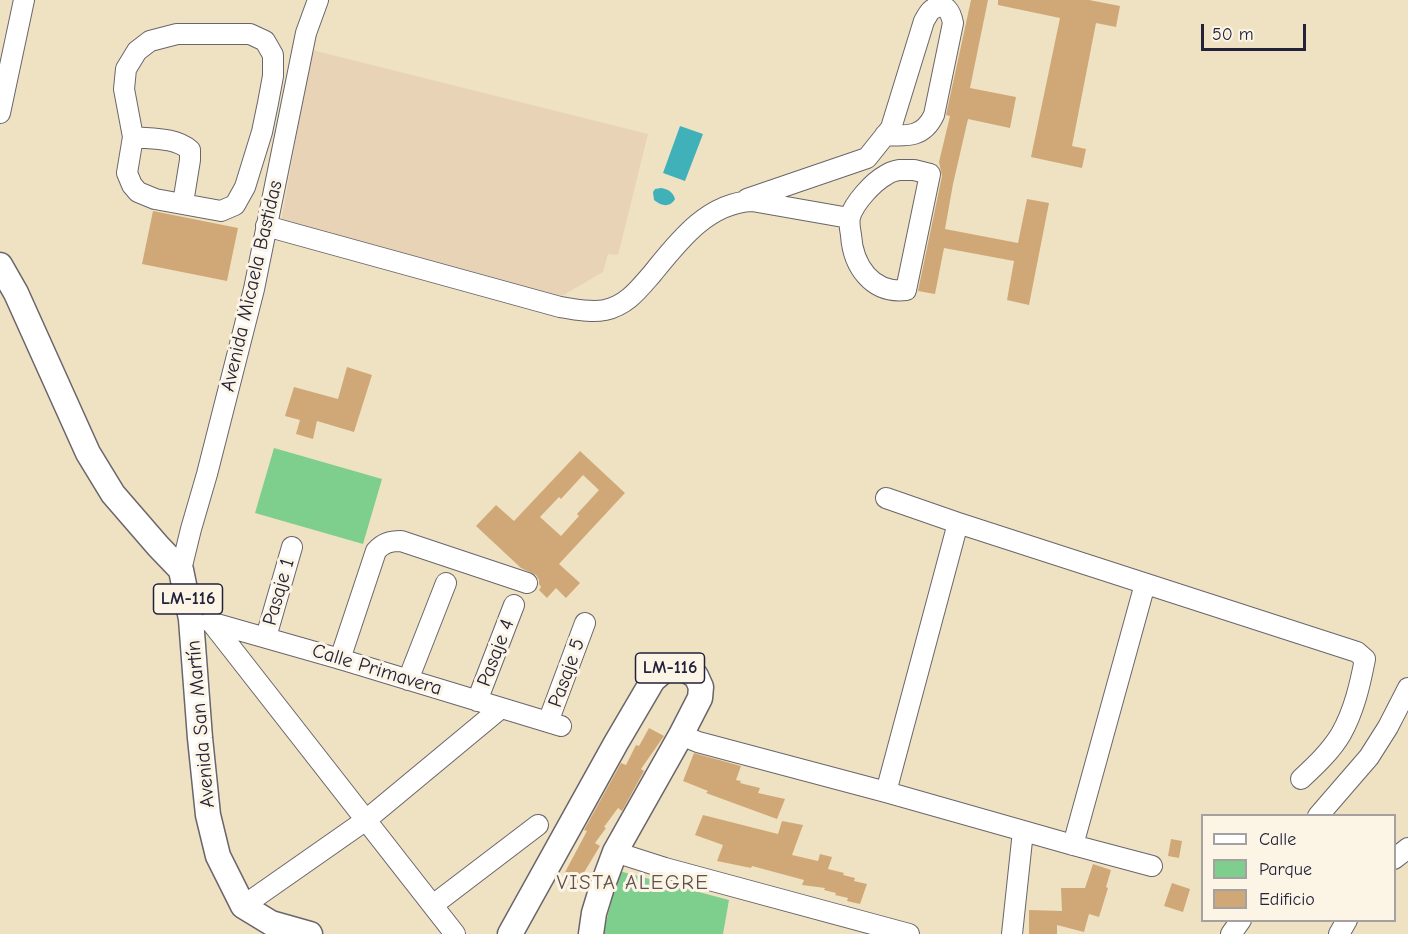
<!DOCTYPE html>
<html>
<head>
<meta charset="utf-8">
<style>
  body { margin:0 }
  #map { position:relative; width:1408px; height:934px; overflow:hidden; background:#efe2c2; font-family:"Comic Neue",sans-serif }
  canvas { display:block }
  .legend { position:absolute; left:1201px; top:814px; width:195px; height:108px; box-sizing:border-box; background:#fcf5e5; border:2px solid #a5a1a1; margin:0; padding:8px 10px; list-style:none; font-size:18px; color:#22223b }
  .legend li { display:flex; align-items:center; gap:12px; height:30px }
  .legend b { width:30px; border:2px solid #a5a1a1 }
  .scale { position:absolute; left:1201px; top:24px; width:105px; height:27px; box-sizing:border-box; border:3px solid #22223b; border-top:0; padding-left:8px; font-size:18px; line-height:21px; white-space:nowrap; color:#22223b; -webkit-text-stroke:4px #fcf5e5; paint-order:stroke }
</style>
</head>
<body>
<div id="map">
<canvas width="1408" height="934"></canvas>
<ul class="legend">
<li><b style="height:8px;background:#fff"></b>Calle</li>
<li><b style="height:16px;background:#7ece8e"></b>Parque</li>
<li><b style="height:16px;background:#d0a877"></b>Edificio</li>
</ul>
<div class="scale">50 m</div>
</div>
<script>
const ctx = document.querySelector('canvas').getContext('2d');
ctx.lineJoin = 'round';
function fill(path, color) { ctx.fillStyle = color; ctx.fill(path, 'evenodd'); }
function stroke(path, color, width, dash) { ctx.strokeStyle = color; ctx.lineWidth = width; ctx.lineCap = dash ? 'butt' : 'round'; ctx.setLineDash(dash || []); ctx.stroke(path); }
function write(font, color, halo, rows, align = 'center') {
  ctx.font = font + ' "Comic Neue",sans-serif'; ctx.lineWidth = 6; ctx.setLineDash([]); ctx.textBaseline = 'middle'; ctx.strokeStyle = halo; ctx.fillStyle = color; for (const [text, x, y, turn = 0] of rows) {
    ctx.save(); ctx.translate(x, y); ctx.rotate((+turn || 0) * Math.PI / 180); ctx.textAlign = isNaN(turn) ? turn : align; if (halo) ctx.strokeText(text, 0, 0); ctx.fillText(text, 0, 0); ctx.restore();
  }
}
fill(new Path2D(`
  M312,50L648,134L618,255L608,254L603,272L560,297L280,227Z`), '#e8d3b7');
fill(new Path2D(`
  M274,448L382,479L363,544L255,513Z
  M619,871L729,900L723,934H603Z`), '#7ece8e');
fill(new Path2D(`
  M680,126L703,134L685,181L663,173Z
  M661,188C668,189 673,192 675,199C670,208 661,206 654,200L653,192L655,189Z`), '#40b1b9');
fill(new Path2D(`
  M971,0H988L970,88L1016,97L1010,128L968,119L953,184L945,229L1018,243L1027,199L1049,203L1029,305L1007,300L1014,261L944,248L935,294L918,291L942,176L939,162L950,116L946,115Z
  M998,0H1089L1120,6L1116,27L1096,23L1072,146L1086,149L1082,168L1031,157L1060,18L998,5Z
  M153,211L238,228L227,281L142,264Z
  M347,367L372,375L354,432L317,421L313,439L296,434L300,420L285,416L294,387L338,399Z
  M580,451L625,493L559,564L580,583L566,598L556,588L547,598L539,590L541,587L539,584V580L536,575L521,568L476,526L496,505L514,521ZM583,475L599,490L577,514L579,516L561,536L540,517L559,497L561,499Z
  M649,728L664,736L641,769L644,771L622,811L618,808L604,827L606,828L595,843L600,846L577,884L563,876L587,831L584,830L621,763L626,765L636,745L639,746Z
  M694,753L741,766L736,780L741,781L740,783L760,788L758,793L785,799L777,819L706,793L708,791L683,781Z
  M703,815L778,834L782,821L803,825L792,855L818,861L820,854L832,857L828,869L844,873L843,875L855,878L854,881L867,884L860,904L847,901L848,898L835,895L836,893L824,890L825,888L802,885L804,880L752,866L751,868L717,861L723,845L695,835Z
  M1171,839L1182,841L1179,858L1168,856Z
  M1093,864L1111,870L1106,887L1108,888L1099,917L1089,914L1084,932L1057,925V934H1029V910L1062,911L1061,888H1085Z
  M1172,883L1190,889L1183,912L1164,906Z`), '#d0a877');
const minor = new Path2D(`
  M177,34H250L265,41L273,55V76L268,103L262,132L245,187L235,205L221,211L155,199L138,192L132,185L127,173L133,137L124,89L126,69L137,51L150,41Z
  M0,113L24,0
  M133,137C152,139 175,137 190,150V160L183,203
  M899,170H914L930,174L906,290C872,294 853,266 851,235C850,230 849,222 850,217C854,203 873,182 886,175C890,172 894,171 899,170Z
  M747,199L867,158L891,128L924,21C926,18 929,11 933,9C946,1 951,13 953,23L934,115C923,138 907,136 885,135
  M266,226L560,307C575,309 590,313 605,310C627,305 638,290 652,274C678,242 707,203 752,201L849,218
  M886,498L958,523L1357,652L1365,659C1360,685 1354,711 1341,734C1331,751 1315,766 1301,779
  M181,570L191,529L207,474L254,289L306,33L318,0
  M210,622L340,659L561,726
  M211,622L455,934
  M266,637L292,547
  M340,659L376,551C383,543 390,541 401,541L527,583
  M408,680L446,583
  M477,701L514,605
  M548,722L585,623
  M681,735L698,742L886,792L1073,845L1152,866
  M886,792L958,523
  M1318,816L1369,757L1388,727L1408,688
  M1073,845L1145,584
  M615,852L665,868L909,934
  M1394,859L1408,848
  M433,905L538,825
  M243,906L366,820L501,708
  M1012,934L1023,831
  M1231,934L1241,920
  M1339,934L1347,920`);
const major = new Path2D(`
  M0,265L16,293L88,453L113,494L158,546L181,570L191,619L200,738L208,815L218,856L243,906L271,923L310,934
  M510,934L616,743L653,680L667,668H682L696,676L701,687L700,698L681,735L615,852L602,887L594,913L591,934`);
stroke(minor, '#6a656a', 22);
stroke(major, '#6a656a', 27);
stroke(minor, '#fff', 20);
stroke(major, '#fff', 24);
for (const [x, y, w] of [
  [188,599,69],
  [670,668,69]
]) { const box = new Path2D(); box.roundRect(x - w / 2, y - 15, w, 30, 4.5); ctx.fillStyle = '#fcf5e5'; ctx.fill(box); stroke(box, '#22223b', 1.5); }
write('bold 18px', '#22223b', null, [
  ["LM-116",188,599],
  ["LM-116",670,668]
]);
write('20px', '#22223b', '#fcf5e5', [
  ["Avenida Micaela Bastidas",252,286,-77],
  ["Pasaje 1",279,592,-74],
  ["Pasaje 4",496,653,-69],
  ["Calle Primavera",377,670,17],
  ["Pasaje 5",567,673,-70],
  ["Avenida San Martín",201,724,-95]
]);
ctx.letterSpacing = '1.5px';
write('21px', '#5f5150', '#fcf5e5', [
  ["VISTA ALEGRE",633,883]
]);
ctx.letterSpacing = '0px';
</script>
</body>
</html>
